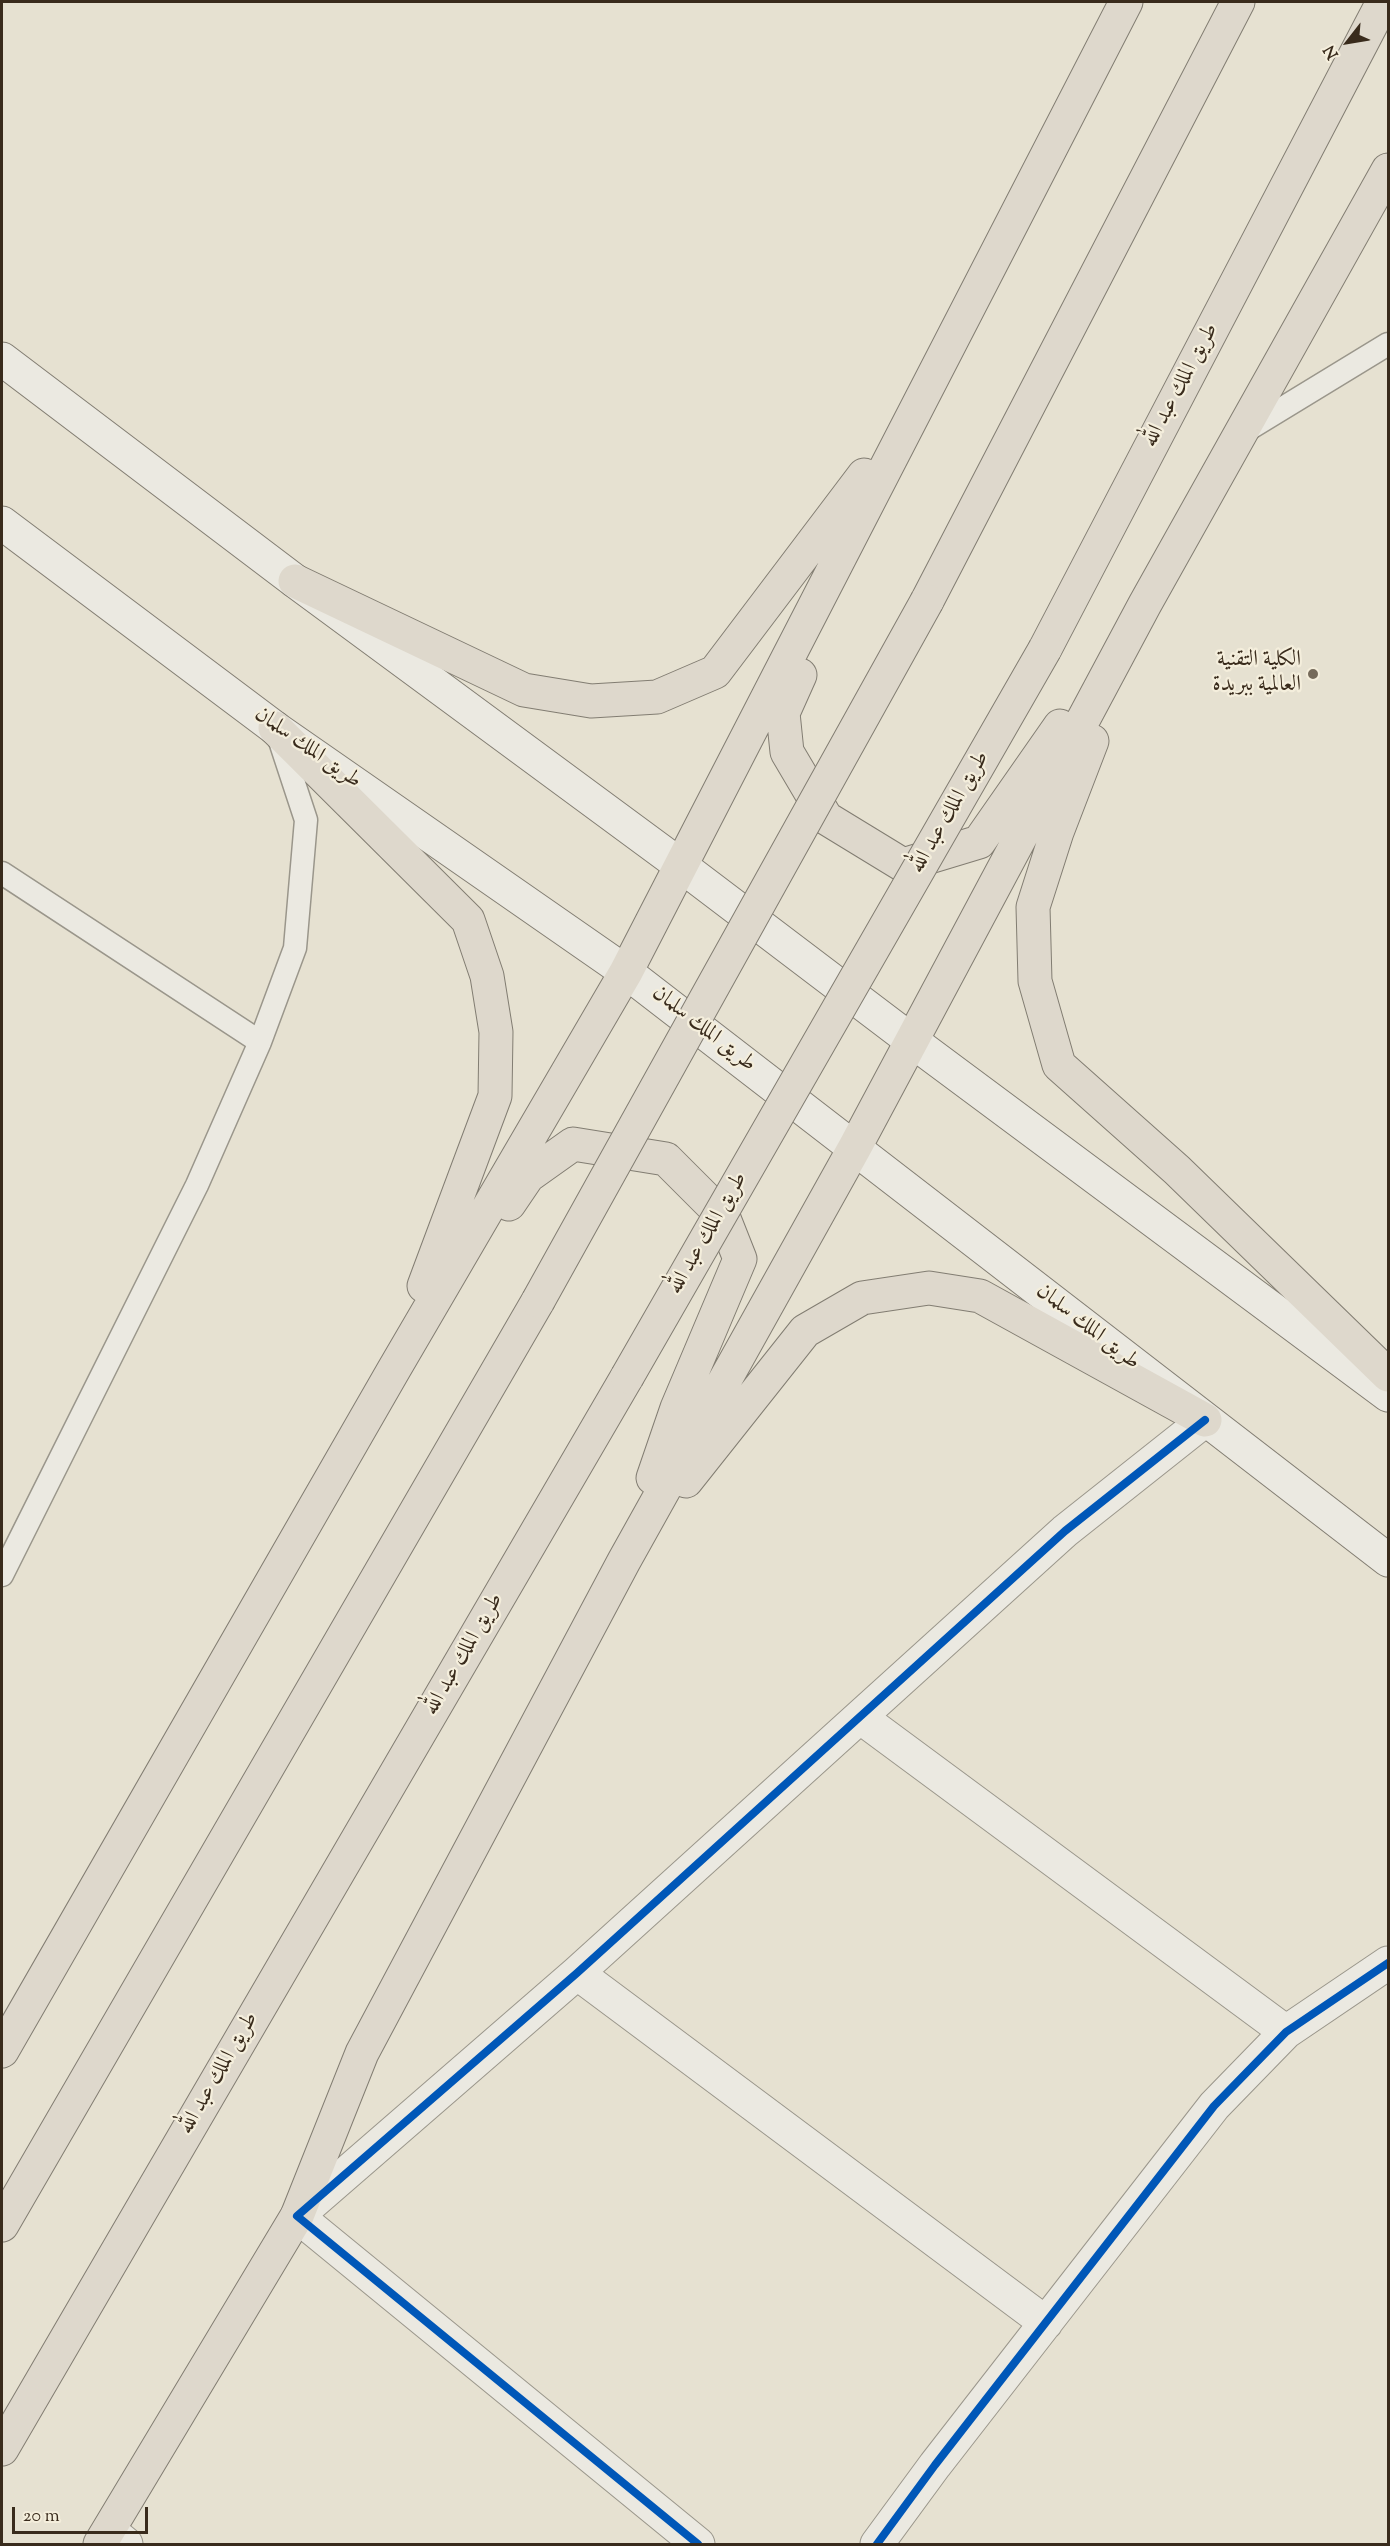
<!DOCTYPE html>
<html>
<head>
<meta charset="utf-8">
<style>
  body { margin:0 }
  #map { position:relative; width:1390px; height:2546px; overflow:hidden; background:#e6e1d1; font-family:"Sorts Mill Goudy",serif }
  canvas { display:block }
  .frame { position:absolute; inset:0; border:3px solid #392b1c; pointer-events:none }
  .north { position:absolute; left:1318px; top:12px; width:60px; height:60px; -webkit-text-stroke:4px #f4eedc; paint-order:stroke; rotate:239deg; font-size:16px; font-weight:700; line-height:24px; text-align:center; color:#392b1c }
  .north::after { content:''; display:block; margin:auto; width:21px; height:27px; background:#392b1c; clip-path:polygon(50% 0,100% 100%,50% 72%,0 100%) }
  .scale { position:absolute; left:12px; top:2507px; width:136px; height:27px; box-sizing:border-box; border:3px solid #392b1c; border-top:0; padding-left:8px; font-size:18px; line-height:21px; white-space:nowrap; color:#392b1c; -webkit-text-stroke:4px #f4eedc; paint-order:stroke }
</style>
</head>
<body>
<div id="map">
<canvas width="1390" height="2546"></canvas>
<div class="frame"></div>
<div class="north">N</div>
<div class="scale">20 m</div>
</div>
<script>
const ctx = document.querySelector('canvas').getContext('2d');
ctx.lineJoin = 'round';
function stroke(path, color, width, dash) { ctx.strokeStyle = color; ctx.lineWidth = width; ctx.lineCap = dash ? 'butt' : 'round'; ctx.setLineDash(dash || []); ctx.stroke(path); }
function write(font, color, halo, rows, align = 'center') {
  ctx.font = font + ' "Sorts Mill Goudy",Amiri,serif'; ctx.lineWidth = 4.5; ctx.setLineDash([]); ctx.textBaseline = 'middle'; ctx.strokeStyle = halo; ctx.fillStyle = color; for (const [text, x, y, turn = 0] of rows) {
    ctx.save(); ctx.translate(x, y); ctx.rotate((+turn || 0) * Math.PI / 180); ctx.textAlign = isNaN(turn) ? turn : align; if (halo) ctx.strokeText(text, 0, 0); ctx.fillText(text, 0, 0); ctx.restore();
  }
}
const lane = new Path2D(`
  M1242,433L1388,344
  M2,873L260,1042L295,948L306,820L278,735
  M2,1575L197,1185L260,1042`);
const street = new Path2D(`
  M860,1717L1286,2032
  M577,1973L1046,2323
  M109,2530L126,2544
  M698,2544L297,2216L577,1973L1065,1531L1205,1420
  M877,2544L935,2465L1214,2106L1286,2032L1388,1963`);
const secondary = new Path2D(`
  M2,359L295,581L680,865L912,1041L1388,1395
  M2,523L275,728L626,972L1388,1560`);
const primary = new Path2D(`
  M295,581L524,690L591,701L657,697L715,672L864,475
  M800,675L783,713L787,752L826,818L903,865L979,842L1060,726
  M275,728L468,920L487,976L496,1032L495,1096L424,1286
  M1092,741L1057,832L1033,907L1035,981L1059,1065L1177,1170L1388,1375
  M509,1204L528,1176L573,1144L666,1159L723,1216L740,1259L677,1408L653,1478
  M686,1481L805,1331L862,1298L929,1288L980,1296L1205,1420
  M2,2051L393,1371L626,972L1126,2
  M100,2544L297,2216L362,2053L624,1561L855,1147L1145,604L1388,170`);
const highway = new Path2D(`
  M927,601L1238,2
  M1045,649L1383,2
  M2,2225L538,1301
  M2,2449L627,1377`);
stroke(lane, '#9a968b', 25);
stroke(street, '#9a968b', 35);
stroke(secondary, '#827d72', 35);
stroke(primary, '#827d72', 35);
stroke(highway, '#827d72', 35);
stroke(lane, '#ebe9e1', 22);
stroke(street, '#ebe9e1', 33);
stroke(secondary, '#ebe9e1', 33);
stroke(primary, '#ded8cc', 33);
stroke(highway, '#ded8cc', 33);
const highwayBridge = new Path2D(`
  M538,1301L927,601
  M627,1377L1045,649`);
stroke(highwayBridge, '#827d72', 35, []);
stroke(highwayBridge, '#ded8cc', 33);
stroke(new Path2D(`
  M698,2544L297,2216L577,1973L1065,1531L1205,1420
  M877,2544L935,2465L1214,2106L1286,2032L1388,1963`), '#0057b8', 8);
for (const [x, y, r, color] of [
  [1313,674,6,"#766b5b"]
]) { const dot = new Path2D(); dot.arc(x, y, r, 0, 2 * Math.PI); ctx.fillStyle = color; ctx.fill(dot); stroke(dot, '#f4eedc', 2); }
write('22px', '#392b1c', '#f4eedc', [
  ["طريق الملك عبد الله",1182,386,-62],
  ["طريق الملك سلمان",307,749,35],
  ["طريق الملك عبد الله",951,813,-60],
  ["طريق الملك سلمان",703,1030,38],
  ["طريق الملك عبد الله",709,1234,-60],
  ["طريق الملك سلمان",1087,1328,38],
  ["طريق الملك عبد الله",465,1655,-60],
  ["طريق الملك عبد الله",220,2074,-60]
]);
write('22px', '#392b1c', '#f4eedc', [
  ["الكلية التقنية",1301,661],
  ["العالمية ببريدة",1301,686]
], 'right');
</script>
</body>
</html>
